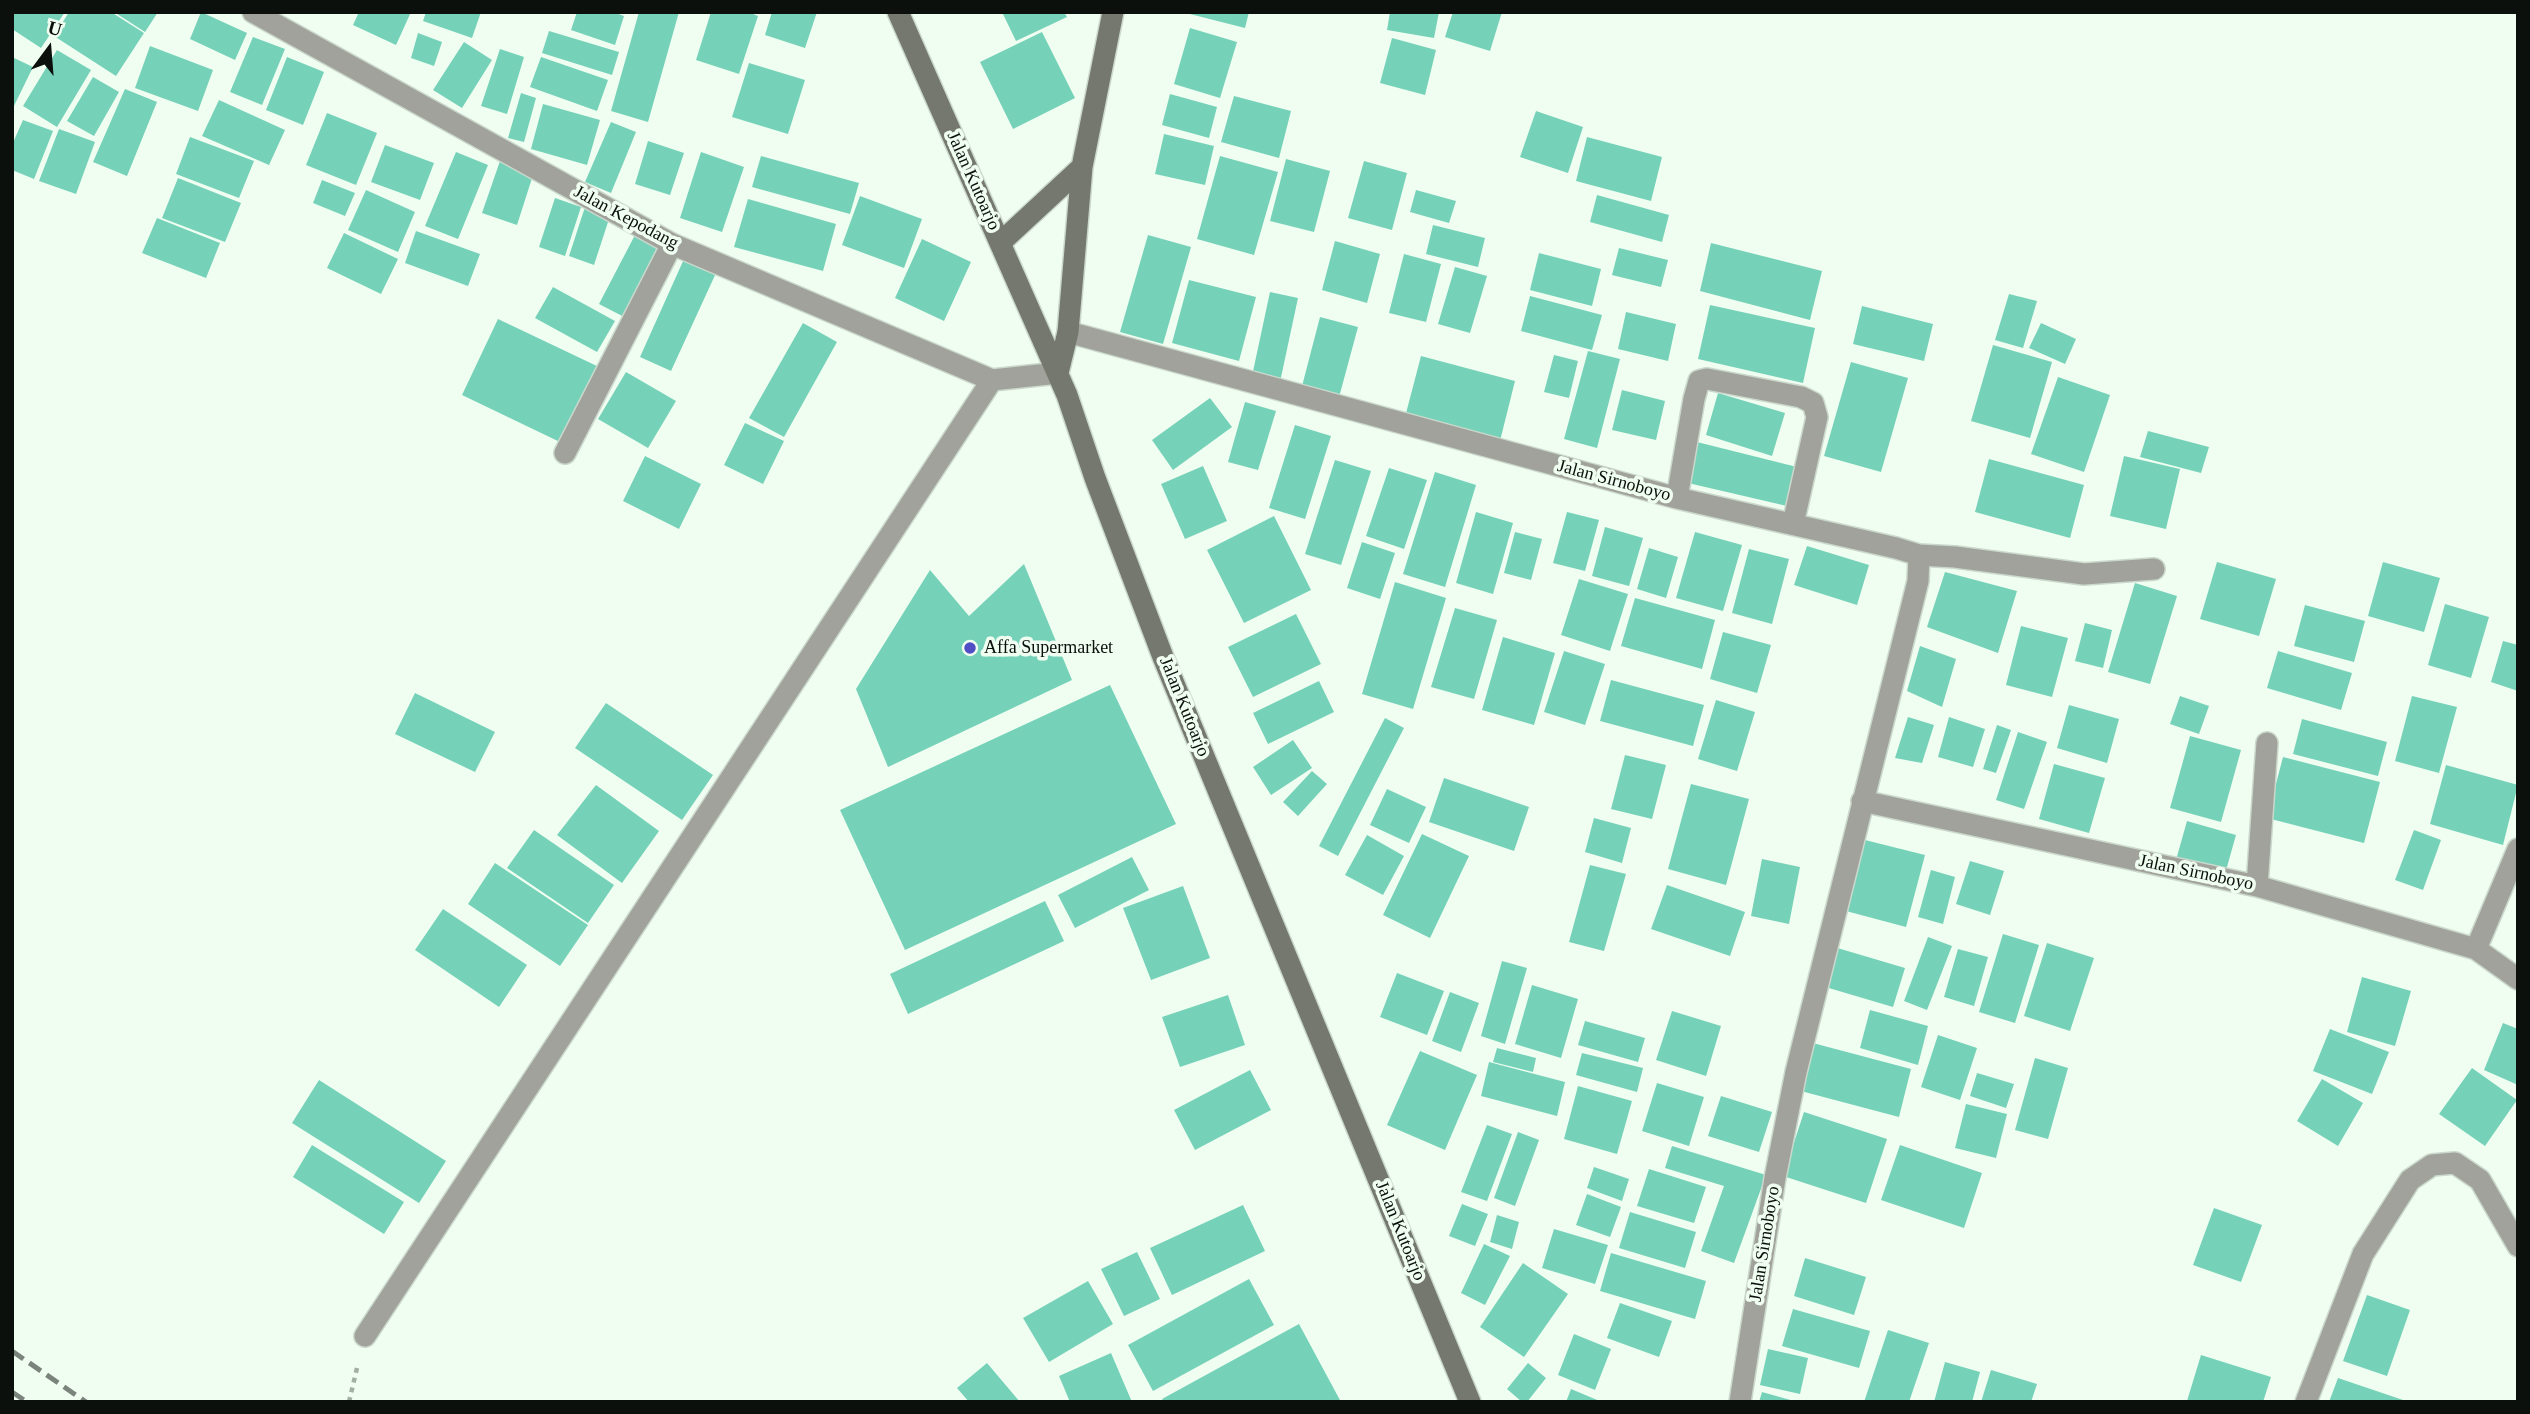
<!DOCTYPE html>
<html>
<head>
<meta charset="utf-8">
<style>
  body { margin:0 }
  #map { position:relative; width:2530px; height:1414px; overflow:hidden; background:#f0fef1; font-family:Georgia,serif }
  canvas { display:block }
  .frame { position:absolute; inset:0; border:14px solid #0b100c; pointer-events:none }
  .north { position:absolute; left:14px; top:14px; width:70px; height:70px; -webkit-text-stroke:5px #f0fef1; paint-order:stroke; rotate:16deg; font-size:19px; font-weight:700; line-height:28px; text-align:center; color:#0b100c }
  .north::after { content:''; display:block; margin:auto; width:24px; height:32px; background:#0b100c; clip-path:polygon(50% 0,100% 100%,50% 72%,0 100%) }
</style>
</head>
<body>
<div id="map">
<canvas width="2530" height="1414"></canvas>
<div class="frame"></div>
<div class="north">U</div>
</div>
<script>
const ctx = document.querySelector('canvas').getContext('2d');
ctx.lineJoin = 'round';
function fill(path, color) { ctx.fillStyle = color; ctx.fill(path, 'evenodd'); }
function stroke(path, color, width, dash) { ctx.strokeStyle = color; ctx.lineWidth = width; ctx.lineCap = dash ? 'butt' : 'round'; ctx.setLineDash(dash || []); ctx.stroke(path); }
function write(font, color, halo, rows, align = 'center') {
  ctx.font = font + ' Georgia,serif'; ctx.lineWidth = 7; ctx.setLineDash([]); ctx.textBaseline = 'middle'; ctx.strokeStyle = halo; ctx.fillStyle = color; for (const [text, x, y, turn = 0] of rows) {
    ctx.save(); ctx.translate(x, y); ctx.rotate((+turn || 0) * Math.PI / 180); ctx.textAlign = isNaN(turn) ? turn : align; if (halo) ctx.strokeText(text, 0, 0); ctx.fillText(text, 0, 0); ctx.restore();
  }
}
fill(new Path2D(`
  M12,12H65L41,48L12,29Z
  M69,12H111L144,33L116,76L54,36Z
  M114,12H158L145,32Z
  M201,12L247,33L235,60L190,39Z
  M359,12H411L396,45L353,25Z
  M426,12H481L472,38L423,21Z
  M577,12H613L624,16L615,45L571,30Z
  M639,12H679L648,122L611,111Z
  M711,12H748L758,16L739,74L696,60Z
  M772,12H817L805,48L765,35Z
  M1002,12H1064L1067,17L1016,41Z
  M1182,12H1249L1245,28Z
  M1390,12H1439L1434,38L1387,30Z
  M1453,12H1502L1490,51L1445,37Z
  M1190,28L1237,42L1220,98L1174,84Z
  M549,31L619,52L612,75L542,53Z
  M1042,32L1075,98L1013,129L980,62Z
  M418,33L442,42L434,66L411,58Z
  M253,37L285,49L262,105L230,92Z
  M1392,38L1436,50L1425,95L1380,83Z
  M464,42L492,60L462,108L433,90Z
  M150,46L213,70L198,111L135,88Z
  M500,49L524,57L507,114L481,106Z
  M57,50L91,70L57,127L23,106Z
  M12,57L33,67L12,110Z
  M287,57L324,72L303,125L266,110Z
  M541,57L608,80L597,111L530,87Z
  M749,63L805,80L788,134L732,117Z
  M93,77L119,92L94,136L67,121Z
  M125,89L157,102L127,176L93,162Z
  M521,93L536,98L524,142L508,138Z
  M1170,94L1217,107L1209,138L1162,125Z
  M1234,96L1291,111L1279,158L1221,142Z
  M219,100L285,130L269,165L202,136Z
  M543,104L600,120L587,165L531,149Z
  M1536,111L1583,127L1568,173L1520,157Z
  M327,113L377,133L356,185L306,165Z
  M23,120L53,131L34,179L12,170V145Z
  M611,122L636,132L611,193L585,182Z
  M59,129L95,142L76,194L39,181Z
  M1164,134L1214,146L1205,185L1155,174Z
  M190,137L254,161L239,198L176,174Z
  M1587,137L1662,157L1651,201L1576,181Z
  M648,141L684,153L670,195L635,184Z
  M385,145L434,163L420,200L371,182Z
  M456,152L488,165L458,239L425,226Z
  M701,152L744,167L722,232L680,218Z
  M761,156L859,183L850,214L752,187Z
  M1220,156L1278,172L1254,255L1197,239Z
  M1286,159L1330,171L1314,232L1270,221Z
  M500,161L534,172L517,225L482,213Z
  M1364,161L1407,173L1392,230L1348,218Z
  M178,178L241,203L225,242L162,218Z
  M322,180L355,193L345,216L313,203Z
  M366,190L415,212L398,252L348,230Z
  M1416,190L1456,201L1449,223L1410,212Z
  M1597,195L1669,215L1662,242L1590,222Z
  M860,196L922,219L904,268L842,245Z
  M555,198L581,207L565,256L539,247Z
  M748,199L836,224L823,271L734,247Z
  M585,207L610,216L594,265L569,256Z
  M157,218L220,243L206,278L142,253Z
  M1433,225L1485,238L1478,267L1426,254Z
  M416,231L480,254L468,286L405,263Z
  M344,233L398,259L381,294L327,268Z
  M635,235L664,250L628,319L599,304Z
  M1148,235L1191,247L1163,344L1120,332Z
  M922,239L971,262L944,321L895,298Z
  M1335,241L1380,254L1367,303L1322,290Z
  M1711,243L1822,271L1810,320L1700,291Z
  M1619,248L1668,260L1661,287L1612,275Z
  M1539,253L1601,269L1592,306L1530,290Z
  M1404,254L1441,264L1426,322L1389,313Z
  M684,259L716,273L671,371L640,357Z
  M1455,267L1487,276L1470,333L1438,324Z
  M1189,280L1256,297L1239,361L1172,343Z
  M553,287L615,321L597,352L535,318Z
  M1270,292L1298,298L1280,382L1252,376Z
  M2009,294L2037,301L2023,348L1995,340Z
  M1530,296L1602,315L1592,350L1521,331Z
  M1710,305L1815,328L1803,383L1698,359Z
  M1862,306L1933,324L1924,361L1853,344Z
  M1626,312L1676,324L1668,361L1618,349Z
  M1320,317L1358,327L1338,401L1301,390Z
  M498,319L599,367L562,443L462,395Z
  M803,323L837,342L784,437L749,418Z
  M2041,323L2076,339L2065,364L2029,348Z
  M1993,345L2052,362L2030,438L1971,421Z
  M1588,351L1620,359L1597,448L1564,439Z
  M1554,355L1578,361L1569,398L1544,392Z
  M1421,356L1515,381L1499,445L1404,421Z
  M1851,362L1908,378L1881,472L1824,456Z
  M626,372L676,401L648,448L598,419Z
  M2058,377L2110,395L2084,472L2031,454Z
  M1622,390L1665,401L1656,440L1612,430Z
  M1718,393L1785,413L1772,456L1706,435Z
  M1210,398L1232,427L1173,470L1152,440Z
  M1245,402L1276,411L1258,470L1228,462Z
  M745,423L784,441L763,484L724,465Z
  M1295,425L1331,436L1305,519L1269,508Z
  M2148,431L2209,447L2201,473L2140,457Z
  M1697,442L1797,467L1787,506L1688,483Z
  M645,456L701,484L679,529L623,501Z
  M2124,456L2180,469L2166,529L2110,516Z
  M1989,459L2084,485L2070,538L1975,512Z
  M1335,460L1371,471L1341,565L1305,554Z
  M1203,466L1227,521L1185,539L1161,484Z
  M1389,468L1427,480L1404,549L1366,536Z
  M1435,472L1476,485L1445,587L1403,574Z
  M1476,512L1513,523L1493,594L1456,583Z
  M1567,512L1599,520L1585,571L1553,563Z
  M1274,516L1311,590L1244,623L1207,550Z
  M1605,527L1643,538L1629,586L1592,576Z
  M1515,532L1542,539L1531,580L1504,573Z
  M1695,532L1742,545L1723,611L1676,598Z
  M1362,542L1395,553L1380,599L1347,588Z
  M1807,546L1869,565L1857,605L1794,585Z
  M1649,548L1678,557L1666,598L1637,589Z
  M1749,549L1789,559L1772,624L1732,613Z
  M2217,562L2276,579L2259,636L2200,619Z
  M2383,562L2440,578L2424,632L2368,616Z
  M1024,564L1072,680L888,767L856,689L930,570L969,616Z
  M1945,572L2017,591L1998,653L1927,627Z
  M1579,579L1628,594L1610,651L1561,635Z
  M1395,582L1446,598L1413,709L1362,694Z
  M2135,583L2177,596L2150,684L2108,672Z
  M1635,598L1715,620L1702,669L1621,646Z
  M2445,604L2489,617L2471,678L2428,665Z
  M2305,605L2365,621L2354,662L2294,646Z
  M1455,608L1497,620L1474,699L1431,687Z
  M1296,614L1321,664L1253,697L1228,647Z
  M2085,623L2112,630L2103,668L2075,661Z
  M2021,626L2068,638L2052,697L2006,685Z
  M1723,632L1771,645L1757,693L1710,679Z
  M1503,637L1555,653L1534,725L1482,710Z
  M2503,641L2518,645V691L2491,682Z
  M1920,646L1956,659L1942,707L1907,691Z
  M1564,651L1605,664L1585,725L1544,712Z
  M2278,651L2352,673L2341,710L2267,688Z
  M1611,680L1704,705L1693,746L1600,721Z
  M1319,681L1334,712L1268,744L1253,713Z
  M1110,685L1176,824L905,950L840,810Z
  M415,693L495,732L475,772L395,734Z
  M2180,696L2209,706L2199,734L2170,724Z
  M2412,696L2457,707L2439,773L2395,761Z
  M1716,700L1755,712L1737,771L1698,759Z
  M606,703L713,775L682,820L575,748Z
  M2069,705L2119,719L2107,763L2057,748Z
  M1908,717L1934,725L1922,763L1895,758Z
  M1949,717L1985,729L1973,767L1938,757Z
  M1385,718L1404,728L1338,856L1319,846Z
  M2302,719L2387,742L2378,776L2293,754Z
  M1997,725L2011,730L1996,773L1983,769Z
  M2018,732L2047,742L2024,809L1996,800Z
  M2190,736L2241,750L2221,822L2170,808Z
  M1293,740L1312,768L1271,795L1253,767Z
  M1625,755L1666,765L1652,819L1611,809Z
  M2283,757L2380,782L2364,843L2267,818Z
  M2054,764L2105,778L2089,833L2039,819Z
  M2446,765L2518,785L2503,845L2430,824Z
  M1312,771L1327,784L1298,816L1283,802Z
  M1444,778L1529,807L1514,851L1429,822Z
  M1691,784L1749,799L1726,885L1668,869Z
  M596,785L659,831L622,883L557,835Z
  M1387,789L1426,807L1409,843L1370,825Z
  M1594,818L1631,828L1622,863L1585,852Z
  M2187,821L2236,835L2225,874L2176,860Z
  M534,830L614,885L588,923L507,868Z
  M2414,830L2441,840L2423,890L2395,880Z
  M1422,834L1469,856L1430,938L1383,915Z
  M1367,835L1404,856L1383,895L1345,875Z
  M1865,840L1925,855L1906,927L1846,911Z
  M1132,857L1149,890L1075,928L1058,895Z
  M1762,859L1800,867L1789,924L1751,916Z
  M1970,861L2004,871L1990,915L1956,904Z
  M495,863L588,925L560,966L468,904Z
  M1590,865L1626,874L1604,951L1569,942Z
  M1931,870L1955,877L1943,924L1918,917Z
  M1667,885L1745,912L1730,956L1651,929Z
  M1183,886L1210,958L1151,980L1123,908Z
  M1045,901L1064,941L908,1014L890,974Z
  M443,909L527,965L499,1007L415,950Z
  M2003,934L2039,945L2015,1023L1979,1012Z
  M1928,937L1952,946L1927,1010L1904,1001Z
  M2047,943L2094,958L2070,1031L2024,1016Z
  M1834,947L1905,968L1893,1007L1822,986Z
  M1958,949L1988,957L1974,1006L1944,997Z
  M1502,961L1527,968L1505,1044L1481,1036Z
  M1397,973L1444,991L1427,1035L1380,1017Z
  M2362,977L2411,991L2395,1046L2347,1032Z
  M1532,985L1578,999L1561,1058L1515,1044Z
  M1450,992L1479,1003L1461,1052L1432,1041Z
  M1228,995L1245,1045L1180,1067L1162,1017Z
  M1870,1010L1928,1026L1918,1065L1860,1048Z
  M1672,1011L1721,1026L1706,1076L1656,1060Z
  M1585,1021L1645,1038L1638,1062L1578,1045Z
  M2503,1023L2518,1029V1085L2484,1070Z
  M2330,1029L2389,1052L2372,1094L2313,1071Z
  M1938,1035L1977,1048L1960,1100L1921,1087Z
  M1809,1042L1911,1069L1899,1117L1797,1090Z
  M1497,1048L1536,1058L1533,1072L1493,1062Z
  M1420,1051L1477,1075L1445,1150L1387,1125Z
  M1582,1053L1643,1068L1637,1092L1576,1075Z
  M2035,1058L2068,1068L2048,1139L2015,1130Z
  M1489,1062L1565,1082L1557,1116L1481,1096Z
  M2472,1068L2517,1100L2485,1146L2439,1114Z
  M1250,1070L1271,1110L1195,1150L1174,1110Z
  M1977,1073L2014,1084L2006,1108L1970,1096Z
  M2322,1079L2363,1103L2338,1146L2297,1121Z
  M319,1080L446,1161L419,1203L292,1123Z
  M1657,1083L1704,1097L1689,1146L1642,1131Z
  M1578,1086L1632,1101L1617,1154L1564,1139Z
  M1721,1096L1772,1112L1759,1152L1708,1136Z
  M1966,1104L2007,1114L1996,1158L1955,1148Z
  M1804,1112L1887,1139L1866,1203L1783,1176Z
  M1487,1125L1512,1134L1487,1201L1461,1192Z
  M1518,1132L1539,1140L1515,1206L1494,1198Z
  M312,1145L404,1202L384,1234L293,1177Z
  M1900,1145L1982,1173L1964,1228L1881,1200Z
  M1672,1146L1766,1175L1734,1263L1701,1251L1724,1186L1665,1168Z
  M1594,1167L1629,1179L1622,1201L1587,1188Z
  M1649,1169L1706,1187L1694,1223L1637,1206Z
  M1587,1194L1621,1207L1610,1237L1576,1225Z
  M1462,1204L1488,1214L1475,1246L1449,1236Z
  M1243,1205L1265,1251L1172,1295L1150,1248Z
  M2214,1208L2262,1225L2241,1282L2193,1265Z
  M1630,1212L1696,1232L1685,1268L1619,1248Z
  M1497,1215L1519,1222L1512,1249L1490,1242Z
  M1554,1229L1608,1245L1595,1284L1542,1268Z
  M1484,1244L1510,1256L1485,1305L1461,1293Z
  M1137,1252L1160,1299L1124,1316L1101,1269Z
  M1611,1253L1706,1281L1695,1319L1600,1291Z
  M1805,1258L1866,1277L1854,1315L1794,1296Z
  M1523,1263L1568,1294L1524,1357L1480,1327Z
  M1249,1279L1274,1325L1153,1391L1128,1345Z
  M1088,1281L1113,1324L1049,1362L1023,1318Z
  M2367,1295L2410,1310L2387,1376L2343,1361Z
  M1620,1303L1672,1321L1659,1357L1607,1338Z
  M1793,1309L1870,1331L1859,1368L1782,1346Z
  M1299,1324L1341,1402H1164L1162,1399Z
  M1888,1330L1929,1343L1909,1402H1864Z
  M1574,1334L1611,1349L1595,1390L1558,1375Z
  M1768,1349L1808,1358L1800,1394L1760,1385Z
  M1111,1353L1132,1402H1070L1059,1376Z
  M2201,1355L2271,1377L2263,1402L2187,1401Z
  M1945,1362L1980,1372L1972,1402H1934Z
  M987,1363L1020,1402H969L957,1388Z
  M1528,1363L1546,1378L1527,1402H1522L1507,1389Z
  M1991,1370L2037,1384L2031,1402H1981Z
  M2338,1378L2406,1401V1402H2329Z
  M1571,1389L1602,1402H1566Z
  M1762,1392L1794,1401V1402H1759Z`), '#75d2b9');
const street = new Path2D(`
  M253,12L672,244L992,380L1058,373
  M1068,332L1677,498L1896,548L1919,555L1918,581L1796,1072L1775,1178L1740,1402
  M565,453L672,244
  M1677,498L1694,399L1699,381L1707,379L1801,397L1813,403L1817,417L1793,524
  M1919,555L1955,557L2084,574L2154,569
  M1862,801L2257,886L2476,949L2518,979
  M2257,886L2267,743
  M2476,949L2518,849
  M365,1336L992,380
  M2306,1402L2363,1254L2410,1180L2432,1165L2455,1163L2480,1180L2518,1246`);
const secondary = new Path2D(`
  M898,12L1067,395L1095,478L1163,657L1470,1402
  M1000,243L1082,167
  M1058,373L1068,332L1082,167L1113,12`);
stroke(street, '#cbd8cc', 24);
stroke(secondary, '#cbd8cc', 24);
stroke(new Path2D(`
  M349,1402L357,1368`), '#a3aea4', 4.5, [5, 5]);
stroke(street, '#a0a29b', 21);
stroke(secondary, '#75786e', 21);
stroke(new Path2D(`
  M12,1351L86,1402
  M12,1392L27,1402`), '#7b847c', 5, [14, 7]);
for (const [x, y, r, color] of [
  [970,648,7,"#514dc4"]
]) { const dot = new Path2D(); dot.arc(x, y, r, 0, 2 * Math.PI); ctx.fillStyle = color; ctx.fill(dot); stroke(dot, '#f0fef1', 2.5); }
write('18px', '#0b100c', '#f0fef1', [
  ["Jalan Kutoarjo",973,181,66],
  ["Jalan Kepodang",626,218,28],
  ["Jalan Sirnoboyo",1614,481,15],
  ["Jalan Kutoarjo",1184,707,68],
  ["Jalan Sirnoboyo",2196,873,12],
  ["Jalan Kutoarjo",1400,1231,68],
  ["Jalan Sirnoboyo",1765,1244,-81]
]);
write('18px', '#0b100c', '#f0fef1', [
  ["Affa Supermarket",984,648]
], 'left');
</script>
</body>
</html>
